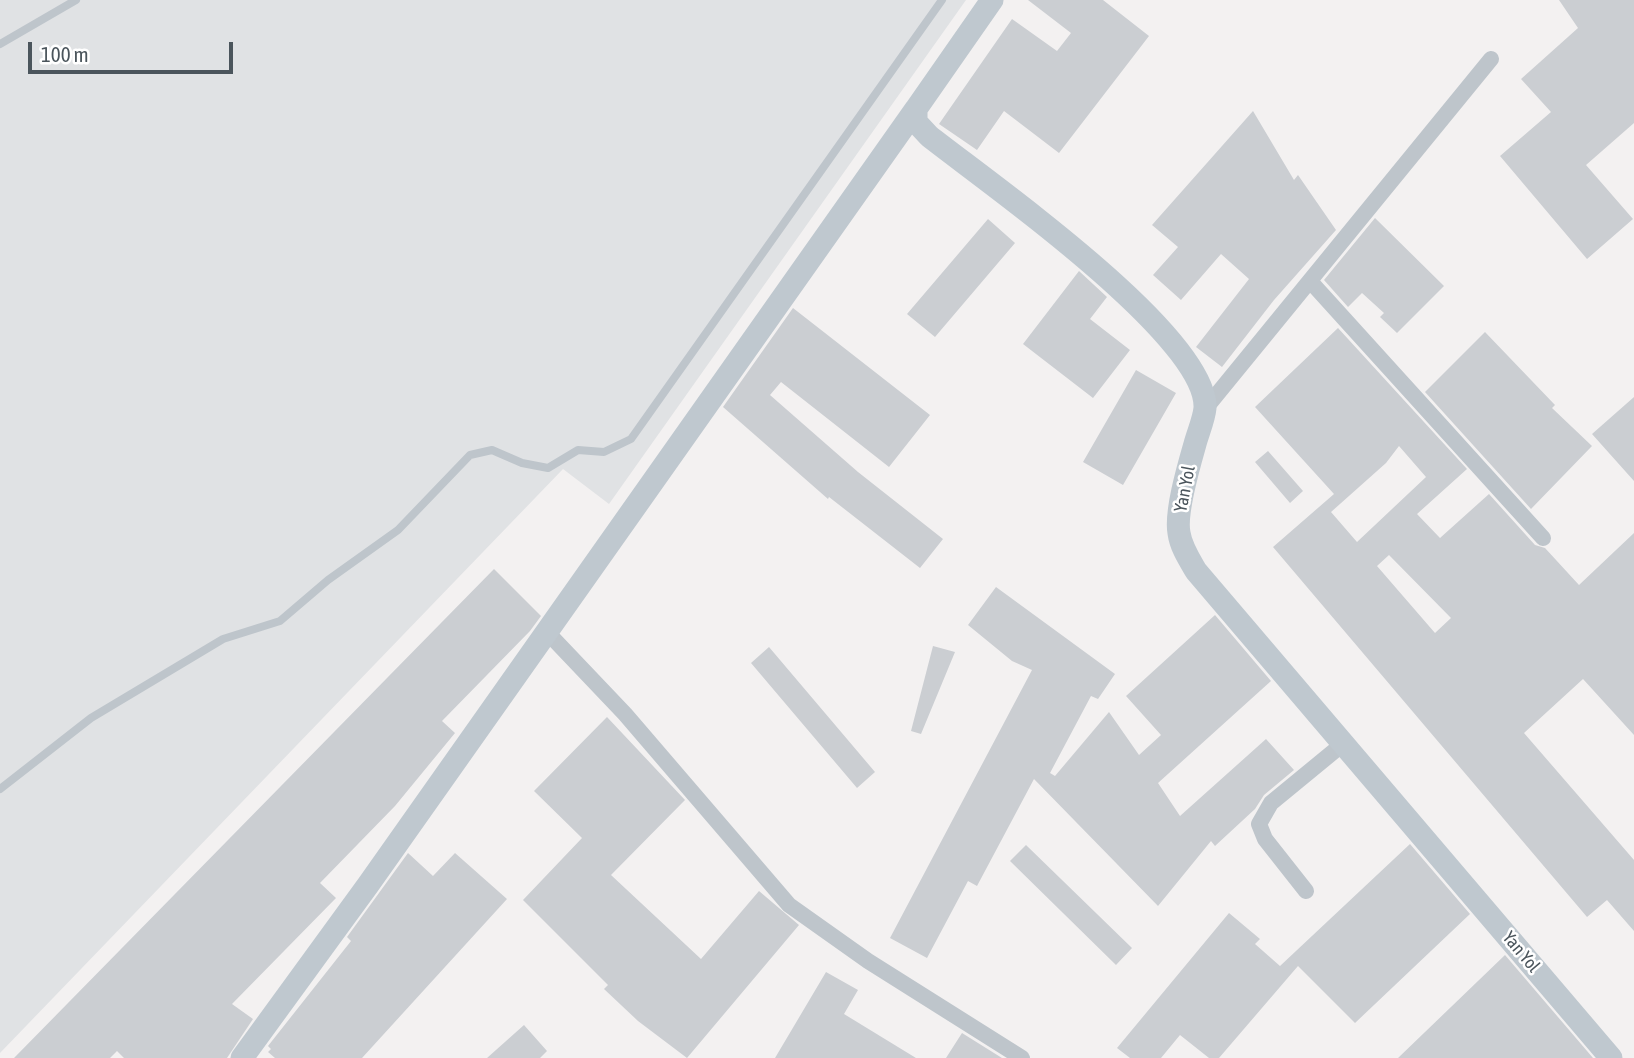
<!DOCTYPE html>
<html>
<head>
<meta charset="utf-8">
<style>
  body { margin:0 }
  #map { position:relative; width:1634px; height:1058px; overflow:hidden; background:#f3f1f1; font-family:"Asap Condensed",sans-serif }
  canvas { display:block }
  .scale { position:absolute; left:28px; top:42px; width:205px; height:32px; box-sizing:border-box; border:4px solid #4b555c; border-top:0; padding-left:9px; font-size:21px; line-height:24px; white-space:nowrap; color:#4b555c; -webkit-text-stroke:5px #fff; paint-order:stroke }
</style>
</head>
<body>
<div id="map">
<canvas width="1634" height="1058"></canvas>
<div class="scale">100 m</div>
</div>
<script>
const ctx = document.querySelector('canvas').getContext('2d');
ctx.lineJoin = 'round';
function fill(path, color) { ctx.fillStyle = color; ctx.fill(path, 'evenodd'); }
function stroke(path, color, width, dash) { ctx.strokeStyle = color; ctx.lineWidth = width; ctx.lineCap = dash ? 'butt' : 'round'; ctx.setLineDash(dash || []); ctx.stroke(path); }
function write(font, color, halo, rows, align = 'center') {
  ctx.font = font + ' "Asap Condensed",sans-serif'; ctx.lineWidth = 5; ctx.setLineDash([]); ctx.textBaseline = 'middle'; ctx.strokeStyle = halo; ctx.fillStyle = color; for (const [text, x, y, turn = 0] of rows) {
    ctx.save(); ctx.translate(x, y); ctx.rotate((+turn || 0) * Math.PI / 180); ctx.textAlign = isNaN(turn) ? turn : align; if (halo) ctx.strokeText(text, 0, 0); ctx.fillText(text, 0, 0); ctx.restore();
  }
}
fill(new Path2D(`
  M0,0H966L609,504L563,469L0,1053Z`), '#e0e2e4');
fill(new Path2D(`
  M1028,0H1103L1149,36L1059,153L1004,111L977,150L939,124L1012,19L1057,51L1071,33Z
  M1559,0H1634V123L1586,165L1633,219L1587,259L1500,156L1551,112L1521,79L1578,28Z
  M1253,111L1294,180L1298,175L1336,230L1274,300L1222,367L1196,347L1249,279L1221,254L1181,300L1153,275L1178,247L1152,225Z
  M1375,218L1444,286L1397,333L1380,317L1384,313L1362,293L1348,307L1324,280Z
  M988,219L1015,243L935,337L907,314Z
  M1079,271L1107,297L1090,319L1130,350L1093,398L1023,344Z
  M793,308L930,415L889,467L781,382L770,395L858,472L943,539L920,568L829,497L828,499L723,407Z
  M1338,328L1467,469L1417,514L1440,538L1489,494L1535,545L1545,548L1579,585L1634,533V735L1583,679L1524,733L1634,860V931L1607,900L1587,917L1273,547L1334,494L1255,407ZM1399,446L1426,477L1357,542L1331,512L1386,463ZM1389,555L1451,618L1435,633L1377,566Z
  M1485,332L1555,405L1552,408L1592,446L1531,509L1425,392Z
  M1136,370L1176,393L1123,485L1083,462Z
  M1634,397V481L1592,434Z
  M1268,451L1303,491L1290,503L1255,462Z
  M494,569L541,616L530,631L442,721L455,733L395,806L320,883L336,898L232,1004L253,1019L227,1058H124L117,1051L110,1058H14Z
  M996,587L1115,674L1098,699L1091,696L1050,773L1055,776L1109,712L1139,755L1161,735L1126,696L1215,615L1271,681L1158,783L1180,816L1266,739L1294,770L1264,795L1255,809L1215,846L1211,841L1158,906L1034,779L977,886L968,881L927,958L890,938L1032,670L1012,661L968,625Z
  M933,646L955,652L921,734L911,731Z
  M769,647L875,772L857,788L751,663Z
  M607,717L685,800L611,875L701,959L759,891L799,925L687,1058L638,1021L604,989L608,985L523,900L582,838L534,791Z
  M1410,844L1470,914L1355,1023L1298,966L1219,1058H1209L1180,1035L1161,1058H1130L1117,1048L1229,913L1260,939L1255,944L1280,966Z
  M1026,845L1132,948L1116,965L1010,861Z
  M408,853L433,876L455,853L507,899L362,1058H275L268,1052L271,1049L268,1046L351,941L347,937Z
  M1505,955L1593,1058H1398Z
  M826,972L858,990L844,1014L916,1058H775Z
  M524,1025L547,1051L540,1058H487Z
  M962,1033L1002,1058H946Z`), '#cbced2');
stroke(new Path2D(`
  M0,44L76,0
  M0,789L91,718L223,639L280,621L328,580L398,530L470,455L492,450L522,463L548,468L578,450L604,452L631,439L942,0`), '#bec5cb', 8);
stroke(new Path2D(`
  M1310,281L1543,538
  M1205,409L1491,59
  M547,632L625,714L789,905L868,961L1022,1058
  M1306,891L1265,839L1259,824L1271,803L1344,743`), '#bec5cb', 16);
stroke(new Path2D(`
  M992,0L916,109V122L929,136C987,182 1208,336 1205,408C1204,419 1198,433 1195,444C1189,465 1175,512 1179,533C1181,547 1189,559 1196,571L1611,1058
  M242,1058L368,885L916,109`), '#bfc8cf', 23);
write('18px', '#4b555c', '#fff', [
  ["Yan Yol",1185,489,-79],
  ["Yan Yol",1521,952,50]
]);
</script>
</body>
</html>
